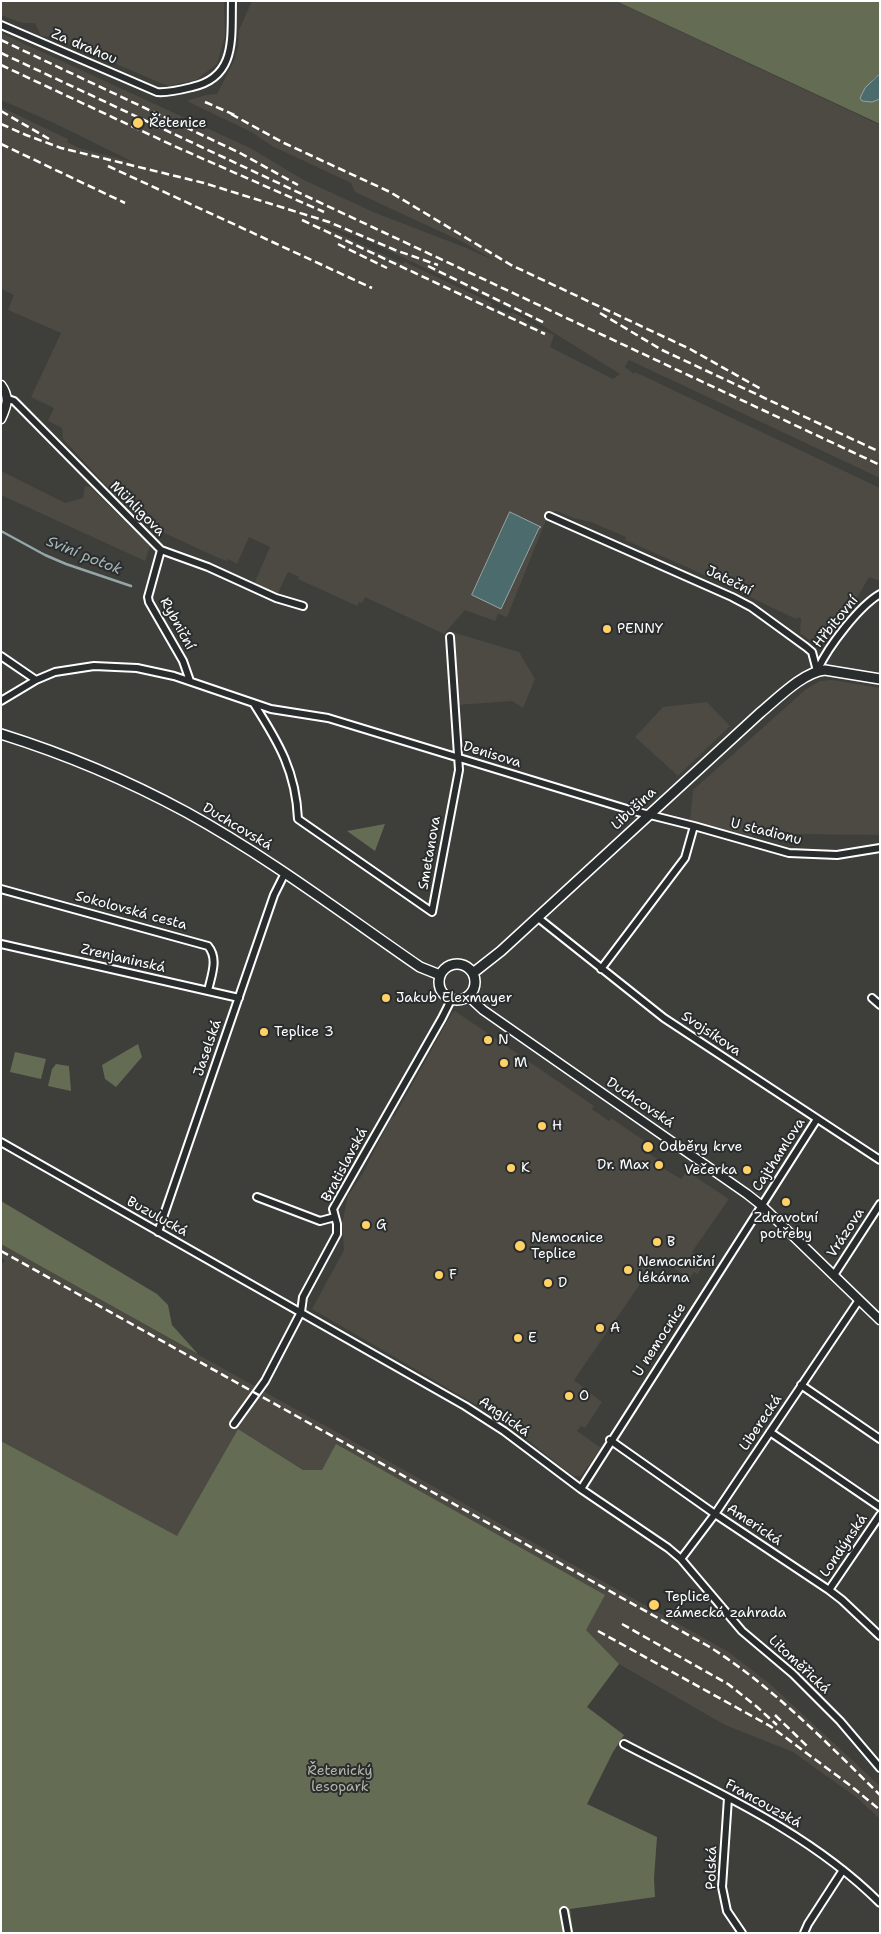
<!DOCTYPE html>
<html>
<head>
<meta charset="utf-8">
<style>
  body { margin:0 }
  #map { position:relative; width:881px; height:1934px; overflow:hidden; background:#3e3e3a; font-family:"Shantell Sans",sans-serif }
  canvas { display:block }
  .frame { position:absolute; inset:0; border:2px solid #fff; pointer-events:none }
</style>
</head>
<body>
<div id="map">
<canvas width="881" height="1934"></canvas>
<div class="frame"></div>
</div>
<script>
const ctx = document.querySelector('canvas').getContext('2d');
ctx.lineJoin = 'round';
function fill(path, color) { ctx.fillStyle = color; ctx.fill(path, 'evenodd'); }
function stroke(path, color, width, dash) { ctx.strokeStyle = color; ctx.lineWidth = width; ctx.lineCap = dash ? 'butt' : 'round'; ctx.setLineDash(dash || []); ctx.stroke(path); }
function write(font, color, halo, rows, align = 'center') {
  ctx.font = font + ' "Shantell Sans",sans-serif'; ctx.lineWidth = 4; ctx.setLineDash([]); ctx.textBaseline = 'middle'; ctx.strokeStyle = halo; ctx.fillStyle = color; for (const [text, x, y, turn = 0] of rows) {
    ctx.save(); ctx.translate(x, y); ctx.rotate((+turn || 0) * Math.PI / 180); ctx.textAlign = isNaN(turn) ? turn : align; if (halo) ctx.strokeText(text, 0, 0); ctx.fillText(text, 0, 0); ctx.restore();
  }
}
fill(new Path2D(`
  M1,1H224L225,36L217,64L196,80L168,86L52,37L41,36L35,23H22L1,15Z
  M252,1H615L880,125V478L629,360L625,367L634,374L635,372L880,488V581L869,577L857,598H849L845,606L848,611L826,642L815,644L800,633L801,618L798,617L796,619L689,568L625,540L626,537L591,522L573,518L557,511L550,512L544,525L507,617L498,614L495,621L465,610L444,634L365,597L362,603L359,602L357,606L298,579L299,577L288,572L277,595L254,584L270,547L249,537L237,564L228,559L227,561L216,557L145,524H142L63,439L62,428L48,421L54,408L31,397L61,333L8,310L14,295L1,289V107L68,139L67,142L79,148L135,163L56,124L1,100V33L250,148L302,179L373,212L464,247L495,261L465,243L355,192L351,183L272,146L253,133L187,101L206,95L217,94L234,61L238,47L239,30ZM315,222L364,239L530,318L620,374L613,379L550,347L554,335L525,321L526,319L512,312L511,314L491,306L492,303L405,262L403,264Z
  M1,471L65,503L83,498L85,486L90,487L150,546L145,561L1,495Z
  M452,632L519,652L535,679L523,708L512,701L457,705Z
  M832,680L880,688V835L796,834V838H788V834H752V836H745L690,821L693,790L805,690L820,681Z
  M707,702L730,726L678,776L635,737L663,707Z
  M455,1011L594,1106L592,1109L609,1121L611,1118L652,1146L648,1153L665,1164L663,1168L681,1179L687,1171L729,1199L692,1252L703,1260L700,1264L703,1266L698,1274L694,1272L690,1278L658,1258L574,1380L602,1402L585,1428L581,1426L577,1431L601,1448L581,1476H574L569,1473L504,1421L312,1309L344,1250L342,1224L348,1196L363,1173L392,1116L394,1117L452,1013Z
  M1,1244L727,1651L770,1684L880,1786V1819L856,1797L793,1752L725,1725L619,1664L585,1630L604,1595L336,1445L322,1470H303L238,1429L177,1537L1,1441V1265L5,1260L1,1258Z`), '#4c4a42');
fill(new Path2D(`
  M616,1H880V74L873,79L862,101L872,102L880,99V124Z
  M385,824L375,851L347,831Z
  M138,1044L142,1057L116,1087L105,1079L102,1065Z
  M15,1052L46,1059L41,1079L10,1072Z
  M56,1064L69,1066L71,1091L48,1086L52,1069Z
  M1,1201L157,1294L168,1305L172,1325L198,1354L1,1244Z
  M238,1429L303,1470H322L336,1444L605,1595L586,1630L619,1664L587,1707L624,1735L613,1752L587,1804L657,1837L654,1878L655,1897L570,1909L573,1933H1V1441L177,1536Z`), '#646d53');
const water = new Path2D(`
  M880,74V99L872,102L862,101L860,98L865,88Z
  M510,512L541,527L539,528L501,609L472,595Z`);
fill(water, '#4c6b6d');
stroke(water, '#94a6a7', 1);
stroke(new Path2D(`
  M1,531L45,555L66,564L131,586`), '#94a6a7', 2.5);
const minor = new Path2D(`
  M1,25L157,92C169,93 180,90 192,87C237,77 231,38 232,1
  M8,399L14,401L20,407L161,550L208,567L276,598L303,606
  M549,516L732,597L751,607L806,647L812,652L817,671
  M161,550L148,597L149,602L183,661L190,681
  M1,656L36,680
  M818,669C828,647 859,606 880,594
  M1,701L36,680L55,672L94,666L137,668L174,676L271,709L328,718L630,810L694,826L789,853L837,855L880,848
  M254,704C279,743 296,772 298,819L432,912L459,770L450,637
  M1,889L208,946C219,959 211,976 208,991
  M537,917L664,1018L880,1160
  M1,944L239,998
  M601,969L685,858L694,826
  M872,998L880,1005
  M1,1142L465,1406L504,1431L581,1489L668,1548L681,1559L742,1631L793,1674L840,1721L880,1768
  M257,1197L320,1221L335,1217
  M158,1232L274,895L285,873
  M834,1275L880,1204
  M801,1385L880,1439
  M234,1424L265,1381L301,1312L303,1297L337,1234V1224L333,1209L442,1018L452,998
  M770,1432L880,1507
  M610,1440L715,1514L829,1590L842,1600L880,1636
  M581,1489L817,1119
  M681,1559L715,1514L859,1300
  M829,1590L880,1515
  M624,1744C712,1790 808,1831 880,1903
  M728,1798L722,1887L727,1911L742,1933
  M564,1911L568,1933
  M804,1933L808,1924L843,1870`);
const tertiary = new Path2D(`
  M1,385C10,397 7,406 1,419
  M468,996L483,1010L747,1194L761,1205L880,1320`);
const secondary = new Path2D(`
  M1,734C65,754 127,780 186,812C268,857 343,914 420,967L440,975
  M439 982a18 18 0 1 1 36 0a18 18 0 1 1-36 0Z
  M473,973L501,951L760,713C777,699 803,672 825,670L880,679`);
stroke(minor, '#fff', 10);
stroke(tertiary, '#fff', 11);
stroke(secondary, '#fff', 12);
stroke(minor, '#2a2d2e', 6);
stroke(tertiary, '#2a2d2e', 8);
stroke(secondary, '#2a2d2e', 9);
stroke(new Path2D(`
  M1,40L240,153L298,185
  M1,53L880,465
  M1,65L174,146L324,212
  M205,102L237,116
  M1,111L49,139
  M231,114L284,143L390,192L511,265L690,349L761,389
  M1,124L26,135L61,148L204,183L329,222L395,250L438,265
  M1,144L125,203
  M108,166L372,288
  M302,220L545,334
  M338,244L387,268
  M428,266L545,323
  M600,313L662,350L880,452
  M1,1251L708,1646C771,1685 827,1743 880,1795
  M622,1624L728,1684L756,1706L777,1725
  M598,1631L770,1726L851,1786L880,1810
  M775,1715L807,1746`), '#fff', 2.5, [8, 4]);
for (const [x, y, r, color] of [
  [138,123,6,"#ffd166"],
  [607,629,5,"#ffd166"],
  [386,998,5,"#ffd166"],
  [264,1032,5,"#ffd166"],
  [488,1040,5,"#ffd166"],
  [504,1063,5,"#ffd166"],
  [542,1126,5,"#ffd166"],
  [648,1147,6,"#ffd166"],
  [659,1165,5,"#ffd166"],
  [511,1168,5,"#ffd166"],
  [747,1170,5,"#ffd166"],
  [786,1202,5,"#ffd166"],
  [366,1225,5,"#ffd166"],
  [657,1242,5,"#ffd166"],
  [520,1246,6,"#ffd166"],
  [628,1270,5,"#ffd166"],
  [439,1275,5,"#ffd166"],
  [548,1283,5,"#ffd166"],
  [600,1328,5,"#ffd166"],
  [518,1338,5,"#ffd166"],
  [569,1396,5,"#ffd166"],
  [654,1605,6,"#ffd166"]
]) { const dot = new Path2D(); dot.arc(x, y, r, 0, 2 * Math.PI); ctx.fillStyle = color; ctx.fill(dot); stroke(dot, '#2a2d2e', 2); }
write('14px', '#fff', '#2a2d2e', [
  ["Za drahou",84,47,23],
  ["Mühligova",137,509,45],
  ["Jateční",729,581,26],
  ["Hřbitovní",836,622,-51],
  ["Rybniční",177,624,61],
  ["Denisova",492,755,17],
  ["Libušina",634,809,-43],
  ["Duchcovská",237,827,31],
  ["U stadionu",766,832,14],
  ["Smetanova",430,853,-80],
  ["Sokolovská cesta",131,911,15],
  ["Zrenjaninská",123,959,13],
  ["Svojsíkova",711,1034,34],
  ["Jaselská",208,1048,-71],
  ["Duchcovská",640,1103,34],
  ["Cajthamlova",779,1155,-57],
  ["Bratislavská",345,1165,-62],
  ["Buzulucká",157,1217,29],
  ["Vrázova",846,1233,-57],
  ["U nemocnice",660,1340,-57],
  ["Anglická",504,1417,35],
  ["Liberecká",761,1423,-56],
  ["Americká",754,1525,34],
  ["Londýnská",844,1546,-56],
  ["Litoměřická",799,1665,43],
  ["Francouzská",763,1804,29],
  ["Polská",712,1868,-89]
]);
write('14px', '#fff', '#2a2d2e', [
  ["Řetenice",149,123],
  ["PENNY",617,629],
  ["Jakub Elexmayer",396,998],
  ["Teplice 3",274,1032],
  ["N",498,1040],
  ["M",514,1063],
  ["H",552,1126],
  ["Odběry krve",659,1147],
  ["Dr. Max",649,1165,"right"],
  ["K",521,1168],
  ["Večerka",737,1170,"right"],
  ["Zdravotní",786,1218,"center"],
  ["potřeby",786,1234,"center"],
  ["G",376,1225],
  ["Nemocnice",531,1238],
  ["Teplice",531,1254],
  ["B",667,1242],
  ["Nemocniční",638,1262],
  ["lékárna",638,1278],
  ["F",449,1275],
  ["D",558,1283],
  ["A",610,1328],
  ["E",528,1338],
  ["O",579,1396],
  ["Teplice",665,1597],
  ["zámecká zahrada",665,1613]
], 'left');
write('14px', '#b2b6a9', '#2a2d2e', [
  ["Řetenický",340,1771],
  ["lesopark",340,1787]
]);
write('italic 15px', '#a6b5b6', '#2a2d2e', [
  ["Sviní potok",84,556,22]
]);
</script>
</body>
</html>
